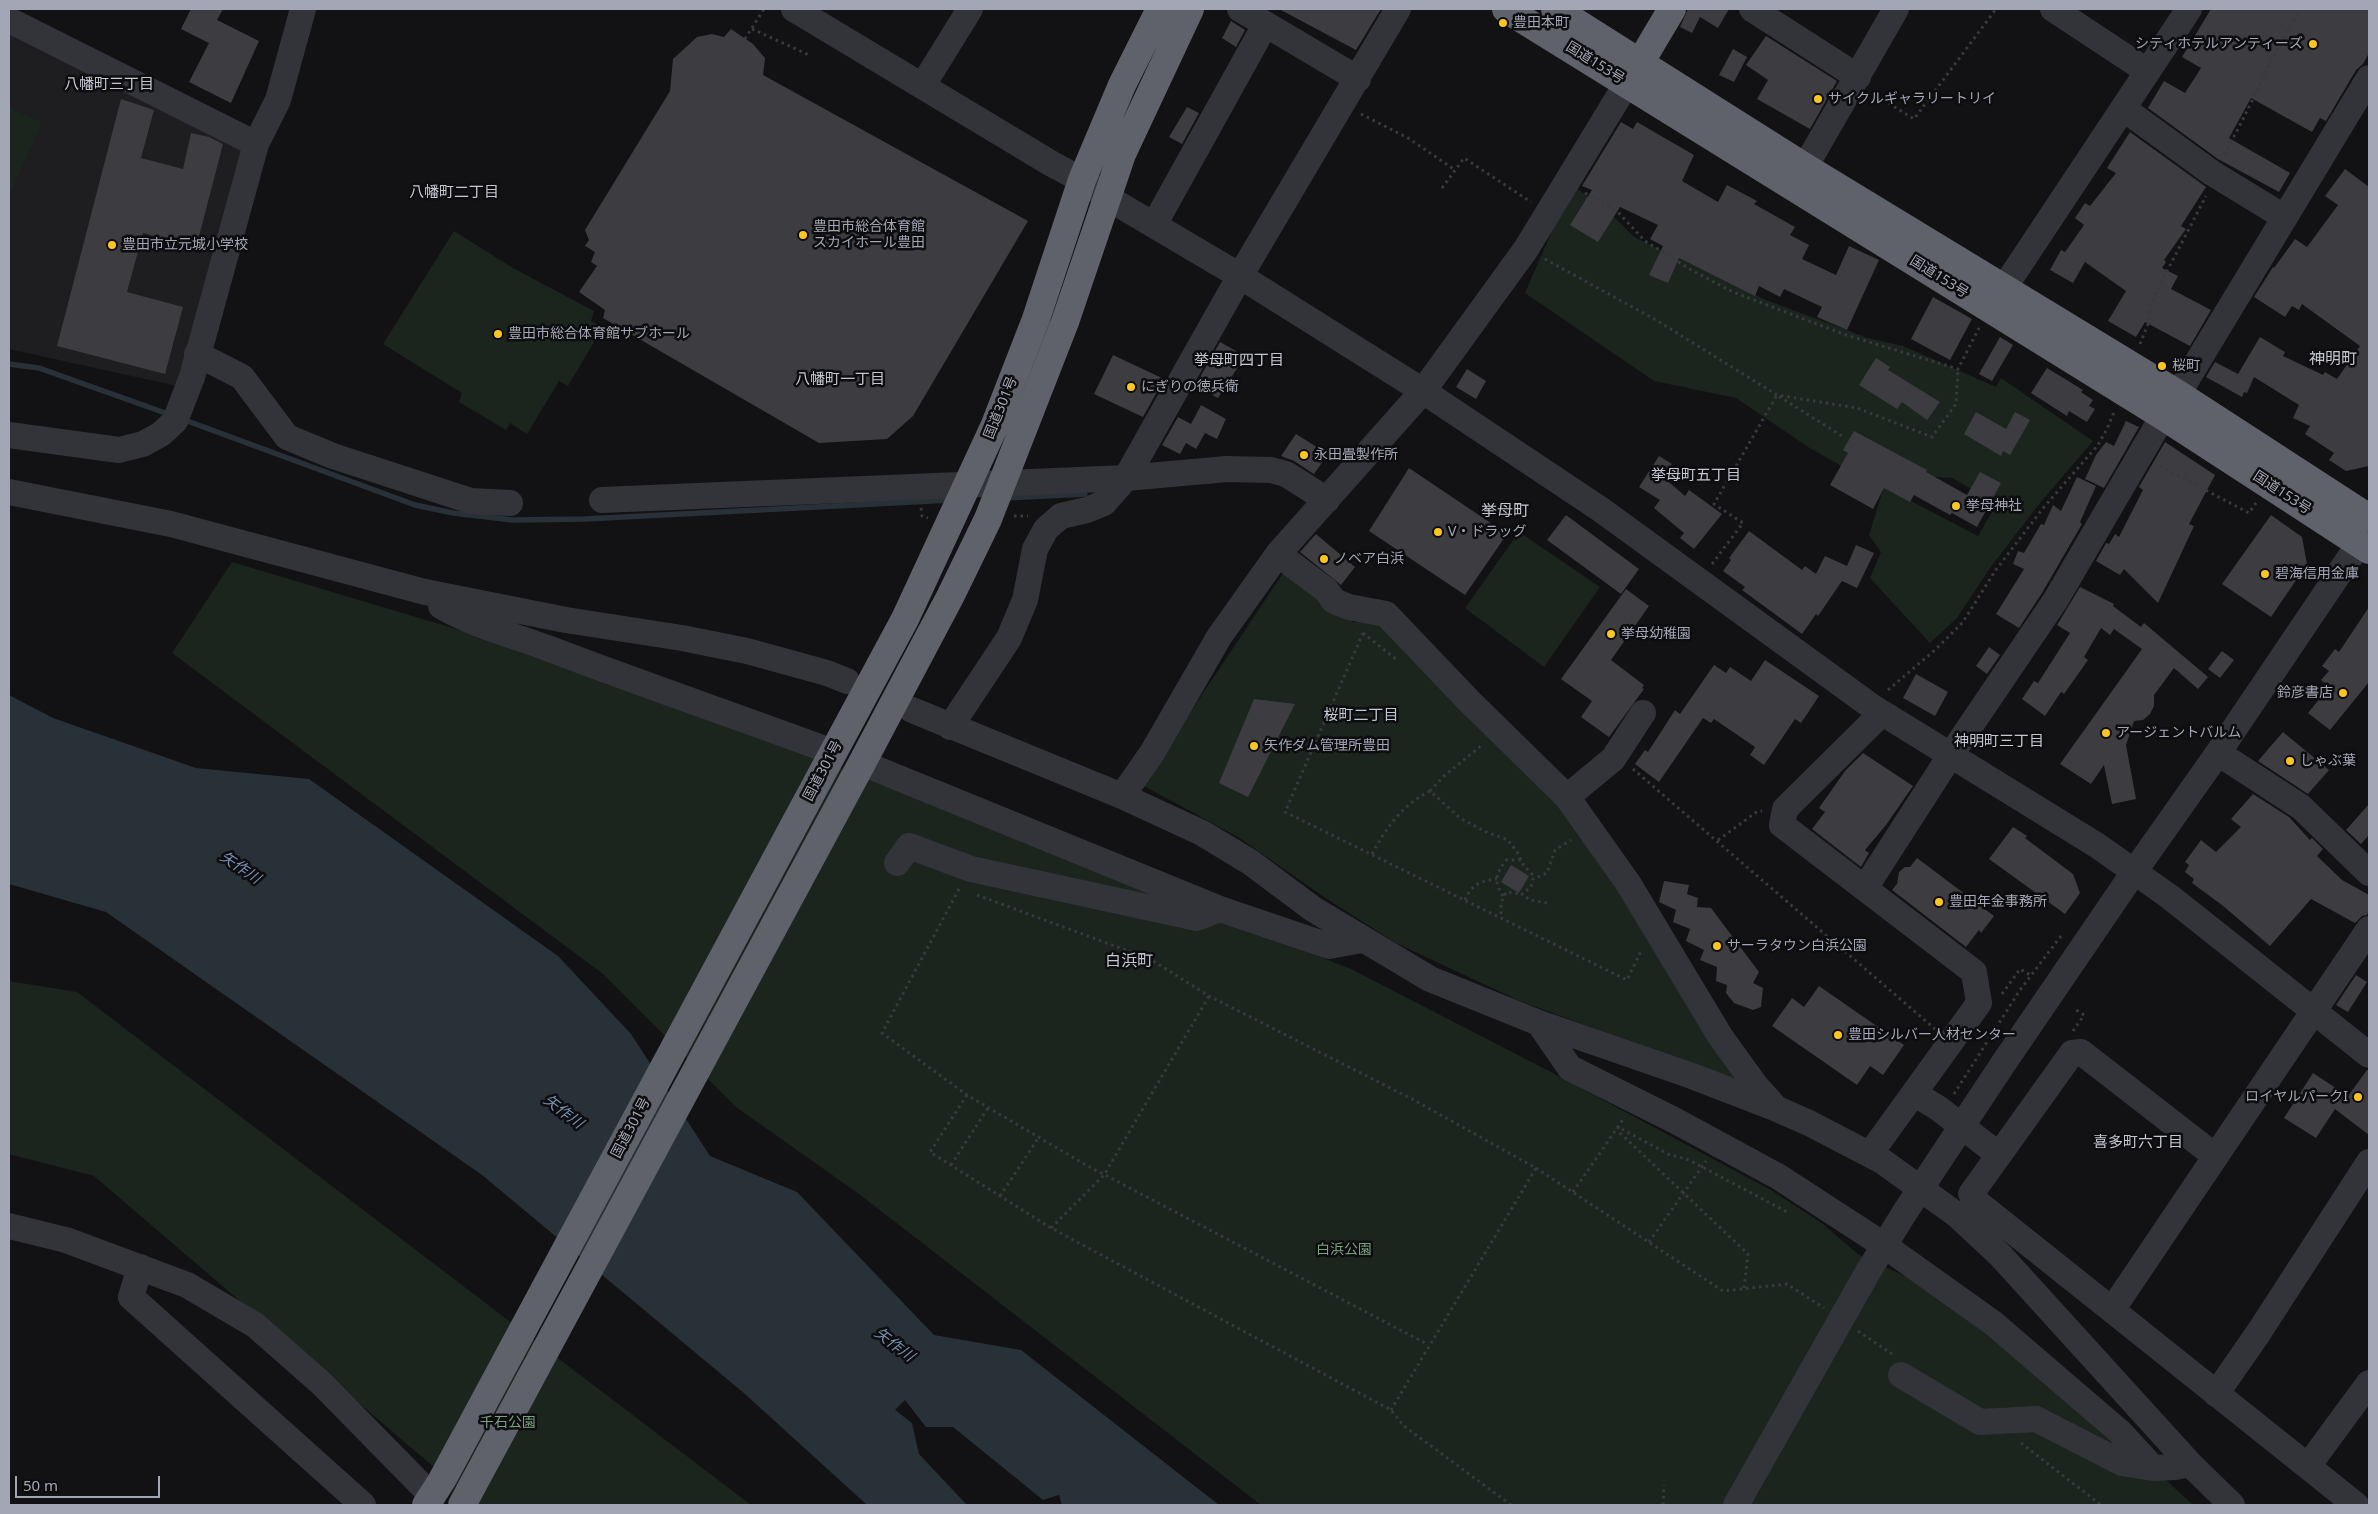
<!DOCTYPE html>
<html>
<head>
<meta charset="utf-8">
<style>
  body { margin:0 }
  #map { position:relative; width:2378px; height:1514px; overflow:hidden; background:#121214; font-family:"Noto Sans",sans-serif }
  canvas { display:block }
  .frame { position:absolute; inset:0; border:10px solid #a3a7b5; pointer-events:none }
  .scale { position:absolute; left:15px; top:1476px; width:145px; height:22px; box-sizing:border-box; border:2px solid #a3a7b5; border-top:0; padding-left:6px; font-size:15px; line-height:18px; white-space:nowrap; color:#a3a7b5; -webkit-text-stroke:4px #0d0d0f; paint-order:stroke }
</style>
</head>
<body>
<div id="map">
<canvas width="2378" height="1514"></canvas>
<div class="frame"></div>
<div class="scale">50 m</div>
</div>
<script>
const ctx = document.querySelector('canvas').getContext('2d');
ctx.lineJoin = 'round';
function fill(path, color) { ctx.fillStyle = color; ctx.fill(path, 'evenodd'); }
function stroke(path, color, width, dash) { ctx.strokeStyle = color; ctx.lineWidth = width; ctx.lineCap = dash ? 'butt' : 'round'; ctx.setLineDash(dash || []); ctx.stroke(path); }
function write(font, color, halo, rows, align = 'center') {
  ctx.font = font + ' "Noto Sans","Noto Sans JP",sans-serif'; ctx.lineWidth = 5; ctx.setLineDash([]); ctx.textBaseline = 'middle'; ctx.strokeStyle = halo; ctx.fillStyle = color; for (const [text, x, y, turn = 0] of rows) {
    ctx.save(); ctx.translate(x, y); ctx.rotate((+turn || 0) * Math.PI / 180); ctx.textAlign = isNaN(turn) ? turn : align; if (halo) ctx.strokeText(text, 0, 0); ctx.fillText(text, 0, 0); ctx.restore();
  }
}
fill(new Path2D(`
  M9,27L244,142L177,386L9,349Z`), '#1e1e21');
fill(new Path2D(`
  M9,107L42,123L9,196Z
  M1572,185L1609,212L1634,237L1766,300L1868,338L1903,346L1996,387L2001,378L2093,441L2040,503L1990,568L1957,618L1930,643L1870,578L1881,552L1869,535L1884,487L1978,536L1997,503L1952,478L1852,472L1808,447L1736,398L1654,381L1525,293Z
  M454,231L513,268L594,311L591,321L609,331L604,340L597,337L568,386L559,381L527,434L510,423L506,430L459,402L462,393L383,344Z
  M1519,532L1600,587L1544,667L1465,608Z
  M232,562L583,667L1351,969L1549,1071L1771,1190L1823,1224L1859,1255L1918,1282L1987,1329L2107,1438L2153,1468L2193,1505H1261L859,1194L736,1107L603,974L172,653Z
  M1285,570L1353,622L1381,620L1540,776L1750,1084L1734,1080L1520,1001L1396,943L1327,899L1238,837L1142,785Z
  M9,981L77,992L751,1505H478L94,1176L9,1154Z`), '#1c241e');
fill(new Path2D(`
  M9,695L53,718L196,768L309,779L558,956L631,1034L710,1156L797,1192L934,1335L1021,1350L1219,1505H1062L1059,1495L1043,1500L953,1427H926L905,1400L895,1410L912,1423L919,1454L967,1505H867L745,1394L482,1175L106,912L9,884Z`), '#283038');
stroke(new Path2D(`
  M9,364L39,368L171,415
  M182,419L415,505L453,513L513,520L585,519L951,500
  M1005,498L1085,494`), '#283038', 5.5);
fill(new Path2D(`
  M191,9H223L217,20L259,41L231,103L189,82L209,43L181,29Z
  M1279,9H1381L1356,50Z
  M1688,9H1729L1718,28L1700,17L1692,33L1680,27Z
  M2211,9H2369V53L2363,64L2356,70L2326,121L2320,118L2312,132L2251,98L2229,138L2290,173L2279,192L2218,159L2148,108L2164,81L2185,93L2201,68L2182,57Z
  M1231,21L1245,30L1236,47L1222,38Z
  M731,29L753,44L765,58L763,75L1028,221L913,416L887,439L819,443L603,318L605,310L579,292L597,266L591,262L595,252L585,246L589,240L585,230L670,91L673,59L697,37L712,34L724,37Z
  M1766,36L1837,81L1810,129L1757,99L1768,80L1746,65Z
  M1733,49L1747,57L1734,82L1719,75Z
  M121,99L154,110L141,158L183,169L191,133L209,137L223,144L196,248L143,233L127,292L183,307L165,374L57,346Z
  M1187,107L1199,113L1182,144L1169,137Z
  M1621,122L1633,129L1637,122L1694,155L1682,181L1718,202L1727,185L1757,201L1754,204L1795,227L1790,235L1809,245L1802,259L1836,275L1849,246L1879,260L1847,330L1817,317L1822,307L1784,289L1780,297L1759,286L1755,296L1679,258L1668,283L1649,275L1663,246L1650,239L1658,225L1620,207L1598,242L1570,225L1592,190L1582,186Z
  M2130,132L2206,187L2181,226L2186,229L2164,260L2166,262L2162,268L2178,276L2171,289L2211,310L2190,346L2145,322L2136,337L2108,321L2126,291L2085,262L2073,283L2050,270L2061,250L2065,252L2084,225L2075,218L2085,203L2090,206L2116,173L2107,168Z
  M2345,169L2369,187V466L2346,471L2329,460L2334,453L2305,434L2310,426L2293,418L2299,405L2254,377L2247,393L2244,392L2242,397L2206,377L2215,362L2238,374L2260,337L2285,352L2283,356L2323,375L2325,372L2337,379L2360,346L2302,304L2299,310L2292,306L2285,317L2254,297L2273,267L2274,268L2295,239L2307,247L2338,205L2325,196Z
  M1933,297L1972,319L1950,360L1911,339Z
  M2000,337L2013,345L1992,381L1979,374Z
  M1220,342L1245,356L1218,398L1195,386Z
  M1113,355L1164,379L1143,417L1094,394Z
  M1876,358L1890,367L1888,370L1940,402L1927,420L1902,402L1897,409L1859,385Z
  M2047,368L2083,390L2081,392L2093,400L2089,406L2095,409L2087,422L2069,411L2067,416L2031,393Z
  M1467,369L1486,381L1476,399L1456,387Z
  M1201,405L1226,419L1217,439L1205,433L1196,449L1186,443L1180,454L1162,445L1178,417L1191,424Z
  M1976,412L2006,429L2015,412L2030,420L2010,455L2003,451L2001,456L1964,434Z
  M2126,421L2139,427L2104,488L2085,479L2096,455L2106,442L2114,446Z
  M1854,431L1927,470L1926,472L1967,495L1980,472L2001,483L1977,527L1952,513L1950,515L1914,495L1910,502L1884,488L1873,509L1830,485L1848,453L1843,450Z
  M1296,434L1328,454L1314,474L1294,461L1281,456Z
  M2165,442L2215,475L2189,524L2194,526L2158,603L2124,569L2120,575L2096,561L2106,543L2109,544L2115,534L2119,537L2143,490L2139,487Z
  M1659,456L1672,464L1663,477L1685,496L1689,490L1722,514L1694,549L1680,538L1684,533L1654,508L1660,500L1639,487Z
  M1409,468L1507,534L1465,595L1369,531Z
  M2077,477L2096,486L2080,522L2082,524L2042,593L2019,628L1996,614L2024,569L2013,564L2018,551L2024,553L2041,524L2044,525L2053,505L2061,511Z
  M1566,515L1639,569L1621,594L1547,540Z
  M2271,515L2302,537L2307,564L2271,617L2222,584Z
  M1749,531L1802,570L1805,566L1816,574L1825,556L1847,566L1856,545L1874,553L1857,588L1842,581L1818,616L1816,614L1802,634L1742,590L1745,587L1723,571L1731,560L1729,558Z
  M1316,534L1355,567L1341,585L1300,552Z
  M2080,587L2114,604L2113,606L2141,627L2144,623L2208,677L2198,689L2174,668L2154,695V706L2150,714L2143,720L2134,721L2126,745L2136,799L2112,804L2104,765L2091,784L2060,764L2142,649L2114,629L2110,635L2101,628L2084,657L2088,660L2064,694L2061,692L2045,716L2022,699L2034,681L2038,683L2070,633L2057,625Z
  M1626,589L1649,606L1611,660L1644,685L1642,688L1644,689L1609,737L1581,717L1592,701L1561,679Z
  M2369,607V682L2330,730L2308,713L2329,687L2321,680L2329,671L2322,666L2335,649L2339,652Z
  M1989,647L2000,655L1987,674L1976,666Z
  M2222,651L2234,660L2220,678L2208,669Z
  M1765,660L1819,696L1801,723L1795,719L1764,765L1750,755L1755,747L1714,719L1711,723L1703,718L1659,782L1635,764L1645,750L1648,752L1675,710L1680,714L1714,665L1726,673L1730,667L1751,681Z
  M1916,674L1948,692L1935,716L1903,698Z
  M1254,699L1295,704L1248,797L1219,783Z
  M2283,732L2329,770L2308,794L2258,761Z
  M1863,753L1913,786L1886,825L1865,850L1869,853L1861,867L1812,829L1825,812L1819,808L1845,771Z
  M2253,794L2289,817L2310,840L2312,838L2323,849L2317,856L2342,880L2369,895V910L2367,915L2362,916L2355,923L2311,899L2270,946L2222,905L2192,883L2194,879L2185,872L2189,865L2185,862L2201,840L2216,852L2241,827L2231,819Z
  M2369,804V835L2361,844L2346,830Z
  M2013,827L2027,836L2025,838L2073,874L2080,893L2065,914L1989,859Z
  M1917,858L1994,916L1981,933L1979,930L1966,947L1892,890L1897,884L1899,872L1905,867H1910Z
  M1511,865L1529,876L1519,893L1501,882Z
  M1664,881L1689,885L1687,894L1698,898L1697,907L1711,908L1759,972L1753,983L1763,988L1761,1007L1753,1010L1734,1003L1726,993L1727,985L1716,981L1717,967L1700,960L1704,950L1686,941L1690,929L1673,922L1676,910L1659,902Z
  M2356,975L2367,982L2348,1012L2336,1005Z
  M1819,986L1904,1045L1883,1075L1870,1066L1857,1085L1772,1026L1792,998L1804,1007Z
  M2367,1070H2369V1135L2335,1109L2316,1138L2284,1118L2313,1073L2348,1096Z`), '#3c3c41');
stroke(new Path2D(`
  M752,29L809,55
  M745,39L764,9
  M1872,93L1914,119L1996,9
  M1361,114L1408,138L1455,170
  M2224,154C2252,107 2271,54 2301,9
  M1442,188L1464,158L1531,202
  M1585,193L1617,211L1645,241L1693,271L1733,292L1846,335L1958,369L1979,328
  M1545,259L1656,320L1777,395L1857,408L1932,437L1956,404L1958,369
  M2140,344L2149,322L2150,304L2206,196
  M2160,466L2249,513L2256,503
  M921,508L922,516L928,518
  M1014,516H1028
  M1712,564L1743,523L1714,504L1777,395L1842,436
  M1363,633L1285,812L1627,980L1642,949
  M1363,633L1397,660
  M1888,690L1935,650L1963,622L1995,571L2044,507L2098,445L2107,429L2114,412
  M1633,769L1935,1029
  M1430,791L1444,776L1482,745
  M1718,840L1758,811H1762
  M1372,854C1386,828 1402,805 1430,791L1460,818L1484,831L1508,840L1517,852L1524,866L1532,874L1533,879
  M959,889L882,1033L967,1095L1086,1165L1427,1344
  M977,895L1150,959L1209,996L1412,1099L1536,1168L1391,1410
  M1503,896C1493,880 1496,874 1506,860H1521
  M1465,900C1472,884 1480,881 1497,879
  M1547,903L1530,900L1522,894L1531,887L1533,879L1547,873L1555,850L1571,840
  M1501,914V903L1506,892L1522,894
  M2002,994L2020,969L2032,976
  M2073,1031L2084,1015L2073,1008
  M1954,1094L2020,990L2061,936
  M967,1095L930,1152L1051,1228L1391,1410L1404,1426L1511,1505
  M951,1165L988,1108
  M1536,1168L1723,1291L1787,1284L1824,1308
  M1573,1192L1624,1118
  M1000,1196L1039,1137
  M1051,1228L1104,1175L1209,996
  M1649,1242L1706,1161
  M1744,1288L1748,1254L1620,1133L1618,1127L1668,1154L1689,1160L1789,1213
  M1858,1331L1892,1354
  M2021,1443L2101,1505
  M1663,1505L1664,1485`), '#393a40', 3, [2.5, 4]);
stroke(new Path2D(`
  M794,9L1052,164L1082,180L1108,198L1240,276L1423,391L1600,509L1871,706L2098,846L2170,897L2369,1055
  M1240,9L1358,79
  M1752,9L1858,77
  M2053,9L2147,71
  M9,20L256,144
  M923,85L970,9
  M2124,109L2212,173L2284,217
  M1805,167L1896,9
  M1154,225L1265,25
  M1992,306L2189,9
  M197,354L242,377L287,437L333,456L471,501L510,503
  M2178,394L2369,78
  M9,435L119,450L143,444L161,434L175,421L192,377L256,144L278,100L303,9
  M9,492L171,524L425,592L566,620L682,638L747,651L827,673L847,681
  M602,500L1126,478L1227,469L1271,470L1286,474L1327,500
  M1278,554L1326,590L1334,601L1349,607L1386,614L1469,701L1567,797L1628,883L1720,1036L1756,1086L1773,1105
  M441,606C472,625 516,636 550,649C644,685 739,717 833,752
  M912,710L1122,796L1202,833L1250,862L1313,909L1430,979L1539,1023L1692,1076L1775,1108L1809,1123L1882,1161L1957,1215L2000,1255L2190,1464L2232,1505
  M950,727L1009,638L1025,600L1035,549L1046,529L1061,516L1087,510L1104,503L1126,478L1240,276L1398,9
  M2218,753L2301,807L2369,873
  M862,763L1220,909L1329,946L1362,940
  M1122,796L1152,753L1219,637L1278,554L1423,391L1526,249L1627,83
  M1567,797L1613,759L1643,713
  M897,863L909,846L971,869L1197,918L1220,909
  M1865,888L1950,756L2055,601L2163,416
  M1539,1023L1570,1068L1674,1120L1779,1177L1885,1246L1993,1323L2120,1432L2153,1468L2175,1467L2190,1464
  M1915,1094L1938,1108L1999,1155
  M1870,1154L1979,1003L1974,972L1782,825L1785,809L1882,713
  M9,1226L66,1240L187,1285L255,1325L321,1383L432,1496
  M140,1267L131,1297L363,1505
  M2112,1310L1979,1204L1971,1194L2072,1053L2081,1052L2215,1156
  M1901,1375L1980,1422L2036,1419L2122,1463L2153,1468
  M2216,1394L2259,1332L2369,1162
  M2308,1466L2369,1383
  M1736,1505L1869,1270L1905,1212L2003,1064L2134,872L2218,753L2369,529
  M2356,1505L2112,1310L2369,929`), '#333439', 26);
stroke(new Path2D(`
  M1506,9L2163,416L2369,550
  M1555,9L1805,167L2178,394L2369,518
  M1631,78L1672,9
  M426,1505L442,1480L905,619L994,427L1036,319L1082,180L1122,85L1160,9
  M462,1505L862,763L950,597L988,519L1065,322L1122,154L1190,9`), '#5f616b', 28);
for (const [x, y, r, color] of [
  [1503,23,5,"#fcc622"],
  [2313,44,5,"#fcc622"],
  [1818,99,5,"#fcc622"],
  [803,235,5,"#fcc622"],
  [112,245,5,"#fcc622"],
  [498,334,5,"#fcc622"],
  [2162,366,5,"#fcc622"],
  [1131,387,5,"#fcc622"],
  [1304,455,5,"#fcc622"],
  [1956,506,5,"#fcc622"],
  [1438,532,5,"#fcc622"],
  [1324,559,5,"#fcc622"],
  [2265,574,5,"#fcc622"],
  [1611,634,5,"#fcc622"],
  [2343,693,5,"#fcc622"],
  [2106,733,5,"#fcc622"],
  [1254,746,5,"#fcc622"],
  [2290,761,5,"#fcc622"],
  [1939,902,5,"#fcc622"],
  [1717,946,5,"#fcc622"],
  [1838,1035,5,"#fcc622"],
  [2358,1097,5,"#fcc622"]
]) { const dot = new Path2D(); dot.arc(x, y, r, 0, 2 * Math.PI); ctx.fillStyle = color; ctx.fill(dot); stroke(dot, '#0d0d0f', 2); }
write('14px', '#a3a7b5', '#0d0d0f', [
  ["豊田本町",1513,23],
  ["シティホテルアンティーズ",2303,44,"right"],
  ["サイクルギャラリートリイ",1828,99],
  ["豊田市総合体育館",813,227],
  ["スカイホール豊田",813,243],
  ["豊田市立元城小学校",122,245],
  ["豊田市総合体育館サブホール",508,334],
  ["桜町",2172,366],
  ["にぎりの徳兵衛",1141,387],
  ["永田畳製作所",1314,455],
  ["挙母神社",1966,506],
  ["V・ドラッグ",1448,532],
  ["ノベア白浜",1334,559],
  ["碧海信用金庫",2275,574],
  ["挙母幼稚園",1621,634],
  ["鈴彦書店",2333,693,"right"],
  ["アージェントバルム",2116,733],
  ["矢作ダム管理所豊田",1264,746],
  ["しゃぶ葉",2300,761],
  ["豊田年金事務所",1949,902],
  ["サーラタウン白浜公園",1727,946],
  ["豊田シルバー人材センター",1848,1035],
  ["ロイヤルパークI",2348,1097,"right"]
], 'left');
write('14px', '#a3a7b5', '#0d0d0f', [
  ["国道153号",1595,63,32],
  ["国道153号",1939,277,32],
  ["国道301号",1001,408,-68],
  ["国道153号",2282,493,33],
  ["国道301号",823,771,-62],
  ["国道301号",631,1128,-62]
]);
write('14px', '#79a27f', '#0d0d0f', [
  ["白浜公園",1344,1250],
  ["千石公園",508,1423]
]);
write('15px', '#c4c6d1', '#0d0d0f', [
  ["八幡町三丁目",109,85],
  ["八幡町二丁目",454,193],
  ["挙母町四丁目",1239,361],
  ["八幡町一丁目",840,380],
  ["挙母町五丁目",1696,476],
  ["桜町二丁目",1361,716],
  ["神明町三丁目",1999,742],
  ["喜多町六丁目",2138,1143]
]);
write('italic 15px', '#7792b3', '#0d0d0f', [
  ["矢作川",240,868,34],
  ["矢作川",563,1112,37],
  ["矢作川",894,1345,37]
]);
write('16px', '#c4c6d1', '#0d0d0f', [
  ["神明町",2333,359],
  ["挙母町",1505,511],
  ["白浜町",1129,961]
]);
</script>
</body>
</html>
